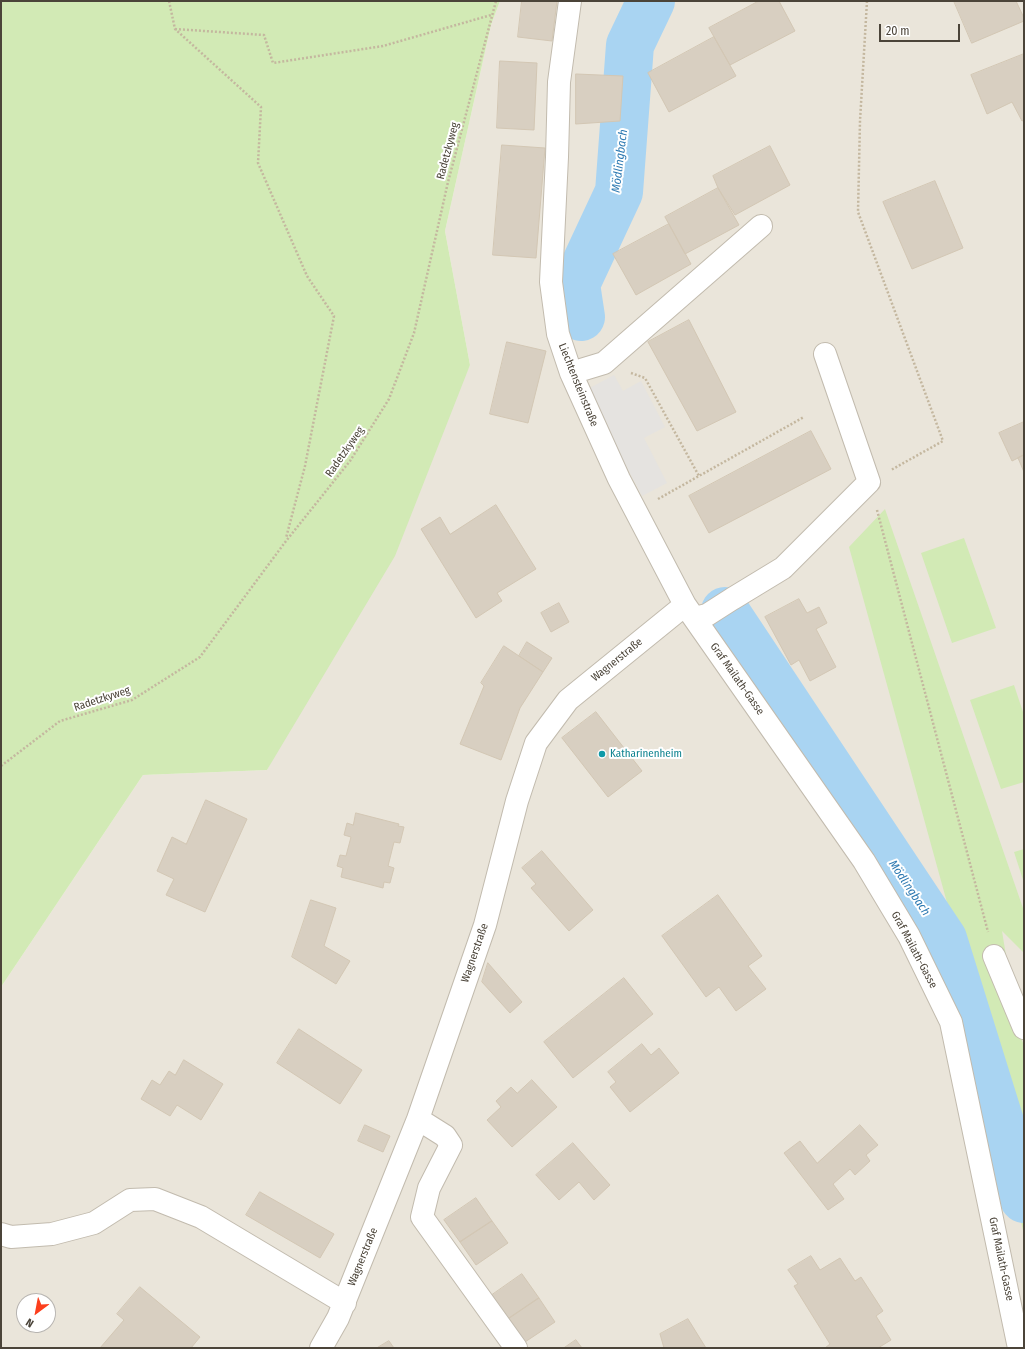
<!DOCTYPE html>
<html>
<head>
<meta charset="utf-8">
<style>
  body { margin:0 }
  #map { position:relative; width:1025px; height:1349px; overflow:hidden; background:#f6f3ec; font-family:"Fira Sans Condensed",sans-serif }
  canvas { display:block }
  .frame { position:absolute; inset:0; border:2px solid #4b4439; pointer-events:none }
  .north { position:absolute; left:16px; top:1293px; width:40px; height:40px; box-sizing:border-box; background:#fff; border:1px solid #b7b4b0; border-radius:50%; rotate:212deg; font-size:11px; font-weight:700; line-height:16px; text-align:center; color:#4b4439 }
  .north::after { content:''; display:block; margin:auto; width:14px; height:18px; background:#fc3f1d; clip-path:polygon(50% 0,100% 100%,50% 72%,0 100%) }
  .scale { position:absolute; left:879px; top:24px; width:81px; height:18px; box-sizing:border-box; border:2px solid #4b4439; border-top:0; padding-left:5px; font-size:12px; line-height:14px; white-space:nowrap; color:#4b4439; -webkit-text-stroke:3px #fff; paint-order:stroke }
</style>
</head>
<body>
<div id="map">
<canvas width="1025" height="1349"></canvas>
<div class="frame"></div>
<div class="north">N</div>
<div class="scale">20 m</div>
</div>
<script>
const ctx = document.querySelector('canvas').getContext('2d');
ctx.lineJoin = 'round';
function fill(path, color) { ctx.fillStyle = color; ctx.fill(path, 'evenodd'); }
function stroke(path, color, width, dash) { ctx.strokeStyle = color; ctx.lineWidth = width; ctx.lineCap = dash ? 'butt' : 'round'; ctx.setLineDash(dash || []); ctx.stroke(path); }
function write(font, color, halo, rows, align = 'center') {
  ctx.font = font + ' "Fira Sans Condensed",sans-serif'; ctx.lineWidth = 4; ctx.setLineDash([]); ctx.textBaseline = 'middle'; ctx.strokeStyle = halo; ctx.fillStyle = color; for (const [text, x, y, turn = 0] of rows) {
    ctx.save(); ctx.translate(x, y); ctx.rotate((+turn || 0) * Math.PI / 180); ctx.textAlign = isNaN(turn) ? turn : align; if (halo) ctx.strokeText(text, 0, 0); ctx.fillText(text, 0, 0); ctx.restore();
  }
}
fill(new Path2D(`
  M500,1H1024V1348H1V987L143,775L267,770L470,365L445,231L491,25ZM24,1301H48V1325H24Z`), '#eae5da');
fill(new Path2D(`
  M1,1H500L491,25L445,231L470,365L395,556L267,770L143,775L1,987Z
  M885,509L1024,911V953L1002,931L1018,1029L1024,1046V1235L962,957L849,547Z
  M964,538L996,628L952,643L921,553Z
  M1014,685L1024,715V782L1001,789L970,700Z
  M1024,849V883L1014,852Z`), '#d2eab5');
fill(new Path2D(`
  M614,375L623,391L641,381L665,427L644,438L667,483L642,496L586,390Z`), '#e5e3e0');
stroke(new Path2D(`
  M581,317L576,284L619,192L630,45L651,1
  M725,611L943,939L1024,1199`), '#a9d4f2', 48);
const building = new Path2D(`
  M522,1H557L552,41L518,37Z
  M759,1H779L795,31L730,65L709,28Z
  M954,1H1016L1024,18V21L972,43Z
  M714,37L736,76L669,112L648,73Z
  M1024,54V120L1022,121L1012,102L987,114L971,75Z
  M500,61L537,63L534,130L497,128Z
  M576,74L623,76L620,121L576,124Z
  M502,145L545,148L536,258L493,255Z
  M770,146L790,185L735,215L718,188L713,176Z
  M935,181L963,248L912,269L883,202Z
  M718,188L739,225L685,254L665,217Z
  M669,224L691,264L636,295L613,254Z
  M689,320L736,412L697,431L648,342Z
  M507,342L546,351L528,423L490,414Z
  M1024,422V455L1012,461L999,433Z
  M811,431L831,469L709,533L689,496Z
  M1024,455V472L1018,458Z
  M496,505L536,569L497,593L502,601L476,618L421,529L440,517L450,534Z
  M799,599L807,613L819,607L827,623L816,629L836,667L810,681L799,660L791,665L765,617Z
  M559,603L569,622L551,632L541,613Z
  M527,642L552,658L543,672L519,656Z
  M504,646L543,672L520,708L501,760L460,744L484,686L481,683Z
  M596,712L642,771L608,797L562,738Z
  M206,800L247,819L205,912L166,895L174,879L157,871L172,837L186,844Z
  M356,813L399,824L398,826L404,827L400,843L394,842L388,866L394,868L390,883L384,882L383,888L341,877L343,868L337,866L340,855L346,856L351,837L344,835L347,823L353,825Z
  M542,851L593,910L569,931L531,888L536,884L522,868Z
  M718,895L762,956L748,966L766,989L736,1011L719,987L706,997L662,936Z
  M311,900L336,908L324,946L350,961L336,984L292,957Z
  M488,963L522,1002L510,1013L482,982Z
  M624,978L653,1014L573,1078L544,1042Z
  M299,1029L362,1070L340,1104L277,1063Z
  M642,1044L651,1055L659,1048L679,1073L630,1112L610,1087L616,1082L608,1072Z
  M184,1060L223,1084L201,1120L177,1105L170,1116L141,1099L152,1080L160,1085L169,1071L175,1075Z
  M532,1080L557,1107L512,1147L487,1120L501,1107L496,1101L511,1087L517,1093Z
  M365,1125L390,1136L383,1152L358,1141Z
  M860,1125L878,1145L866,1155L870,1161L855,1175L850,1169L833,1184L844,1199L828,1210L784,1153L800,1141L817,1163Z
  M573,1143L610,1185L594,1200L579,1182L559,1200L536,1175Z
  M260,1192L334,1234L320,1258L246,1215Z
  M476,1198L492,1221L460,1242L444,1220Z
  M492,1221L508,1243L476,1265L460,1242Z
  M811,1256L820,1270L840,1258L855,1281L861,1277L883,1311L876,1316L891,1340L878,1348H825L830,1344L794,1286L798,1284L788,1270Z
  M522,1274L539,1298L508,1319L492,1295Z
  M140,1287L200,1337L191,1348H100L124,1320L117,1314Z
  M539,1298L555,1322L525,1342L508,1319Z
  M688,1319L706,1348H664L660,1334Z
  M576,1340L582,1348H564Z
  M389,1341L394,1348H377Z`);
fill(building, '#d8cfc1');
stroke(building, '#d3c7b4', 1);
const minor = new Path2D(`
  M570,1L559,82L557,157L551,282L558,334L571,373L619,479L685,605L864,861L909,936L951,1022L1019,1348
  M571,373L604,363L761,226
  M695,618L707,615L732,599L783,568L869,482L825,354
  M994,956L1024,1028
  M418,1119L445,1136L451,1145L429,1188L422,1217L516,1348
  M1,1234L11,1237L52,1234L94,1223L130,1200L155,1199L201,1217L345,1303
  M321,1348L338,1318L418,1119L485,925L517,801L536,743L568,700L685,605`);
stroke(minor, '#c2bbae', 24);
stroke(new Path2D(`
  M169,1L175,29L261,107L258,163L307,276L334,316L305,466L286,538
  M867,1L860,121L858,212L943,441L891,470
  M175,29L264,35L273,63L383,46L491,15
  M631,373L645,378L699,476
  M658,499L804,417
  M877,510L988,932
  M1,766L60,721L132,700L200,657L286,541L350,461L389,399L414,333L448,182L496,1`), '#c4b79f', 2.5, [2, 2]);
stroke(minor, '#fff', 22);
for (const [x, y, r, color] of [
  [602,754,4,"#0f9aa8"]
]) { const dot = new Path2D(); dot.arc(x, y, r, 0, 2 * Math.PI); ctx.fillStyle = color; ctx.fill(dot); stroke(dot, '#fff', 1.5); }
write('11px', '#4b4439', '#fff', [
  ["Radetzkyweg",448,151,-75],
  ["Liechtensteinstraße",578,385,68],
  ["Radetzkyweg",345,452,-55],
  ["Wagnerstraße",617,660,-39],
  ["Graf Mailath-Gasse",737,679,55],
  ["Radetzkyweg",102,699,-18],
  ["Graf Mailath-Gasse",914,950,62],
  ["Wagnerstraße",475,953,-71],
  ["Wagnerstraße",363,1257,-68],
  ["Graf Mailath-Gasse",1001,1259,78]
]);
write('11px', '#0d838f', '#fff', [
  ["Katharinenheim",610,754]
], 'left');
write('italic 12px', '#2e7ab2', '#fff', [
  ["Mödlingbach",620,161,-83],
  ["Mödlingbach",909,888,56]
]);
</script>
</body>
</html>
